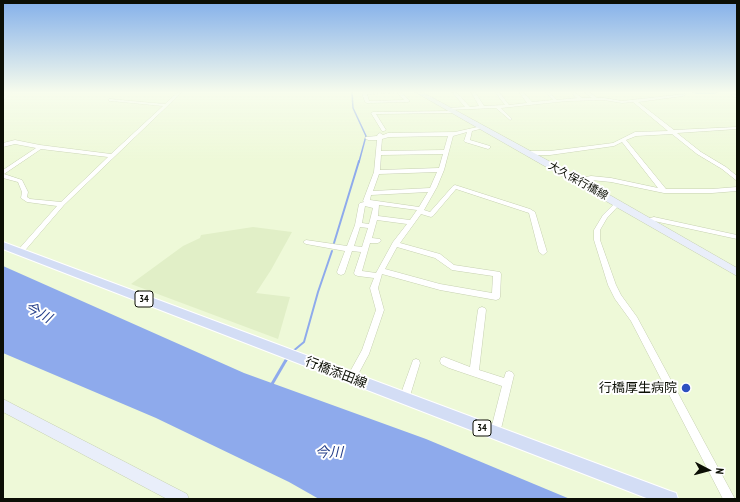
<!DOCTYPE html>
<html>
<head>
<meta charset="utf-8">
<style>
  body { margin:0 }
  #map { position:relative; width:740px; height:502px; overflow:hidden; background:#eef9d8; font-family:"PT Sans Narrow",sans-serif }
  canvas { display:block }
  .frame { position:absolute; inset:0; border:4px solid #0c0f05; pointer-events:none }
  .north { position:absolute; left:688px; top:450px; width:40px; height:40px; -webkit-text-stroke:3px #fff; paint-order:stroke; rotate:96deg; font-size:11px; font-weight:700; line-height:16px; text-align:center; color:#0c0f05 }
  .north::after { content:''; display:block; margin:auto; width:14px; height:18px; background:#0c0f05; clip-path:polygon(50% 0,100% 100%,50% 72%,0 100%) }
</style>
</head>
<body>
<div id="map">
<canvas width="740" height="502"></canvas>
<div class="frame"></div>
<div class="north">N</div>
</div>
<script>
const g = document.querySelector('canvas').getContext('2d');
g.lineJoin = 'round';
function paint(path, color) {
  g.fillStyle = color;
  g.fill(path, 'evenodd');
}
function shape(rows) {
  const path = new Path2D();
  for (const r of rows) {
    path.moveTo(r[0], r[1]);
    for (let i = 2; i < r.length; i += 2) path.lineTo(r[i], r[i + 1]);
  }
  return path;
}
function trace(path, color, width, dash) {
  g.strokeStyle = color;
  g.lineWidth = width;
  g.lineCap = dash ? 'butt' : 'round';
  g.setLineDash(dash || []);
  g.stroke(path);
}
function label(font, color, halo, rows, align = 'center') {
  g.font = font + ' "PT Sans Narrow","Noto Sans JP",sans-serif';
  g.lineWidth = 4;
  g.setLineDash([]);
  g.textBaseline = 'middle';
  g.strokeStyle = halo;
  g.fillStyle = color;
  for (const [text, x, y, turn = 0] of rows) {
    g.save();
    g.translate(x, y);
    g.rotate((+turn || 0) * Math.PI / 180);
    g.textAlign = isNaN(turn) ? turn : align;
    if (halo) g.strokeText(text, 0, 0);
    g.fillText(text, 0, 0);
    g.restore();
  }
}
const built = shape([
  [253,227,292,232,271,270,256,293,290,297,278,339,131,284,183,246,200,238,201,235]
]);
const water = shape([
  [3,266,244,373,426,439,570,499,319,499,289,482,156,418,3,353]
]);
const streamFar2 = shape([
  [352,92,353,108,366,136,359,162]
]);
const streamFar1 = shape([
  [334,243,359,161],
  [292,352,304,342,318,292,332,251],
  [286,361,288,357]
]);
const stream = shape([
  [272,384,286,360]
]);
const river = shape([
  [692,92,718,92,714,94,696,94,692,92]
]);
const street = shape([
  [8,92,12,92,3,101,3,97,8,92],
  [178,92,182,92,64,205,22,254,18,254,16,252,18,250,57,206,27,202,21,198,22,192,18,182,3,178,3,170,36,148,15,144,3,147,3,143,15,140,40,145,111,154,163,106,111,101,109,101,109,99,165,104,178,92],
  [41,149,108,157,61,202,30,199,27,197,28,192,22,180,4,174,41,149],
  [363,92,395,92,393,93,367,94,369,101,404,100,397,92,401,92,410,101,408,102,367,103,365,102,362,93,363,92],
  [452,92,456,92,470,107,479,106,471,92,475,92,484,106,505,105,495,92,499,92,509,105,527,103,519,92,523,92,532,102,553,100,545,92,549,92,557,100,577,98,570,92,574,92,582,98,592,98,584,92,589,92,597,98,604,98,622,101,685,94,685,95,683,96,638,102,674,130,737,127,737,129,677,133,701,152,726,167,737,176,737,181,722,169,697,154,672,134,636,136,626,140,666,189,712,189,737,187,737,191,712,193,664,193,611,182,591,180,575,181,575,179,591,176,611,178,658,188,622,142,614,146,550,155,529,155,526,153,529,151,550,151,613,143,635,132,668,131,633,102,622,103,604,100,567,101,501,108,512,119,510,120,496,108,446,110,446,109,448,108,465,107,452,92],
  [732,94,737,95,737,98,732,96,732,94],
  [453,111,455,111,455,113,376,114,386,130,384,131,382,131,371,113,373,112,453,111],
  [482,126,484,126,484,128,472,131,470,140,490,146,490,148,488,149,465,142,464,141,467,132,453,136,444,170,437,187,424,210,430,212,453,186,455,185,530,209,535,212,547,252,543,255,539,252,529,213,456,189,433,216,431,217,421,214,400,243,440,254,454,265,500,272,501,274,500,297,499,299,496,300,440,290,382,274,378,288,384,310,369,354,354,382,351,383,348,382,346,379,362,350,376,310,370,288,374,278,358,276,355,275,354,273,361,252,352,251,345,272,344,274,341,275,338,274,337,272,345,251,306,244,303,242,306,240,347,246,355,225,359,204,360,203,364,202,363,201,374,172,377,140,368,140,365,138,366,137,377,136,378,134,380,133,383,135,388,133,455,132,482,126],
  [448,136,444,150,381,151,382,139,389,137,448,136],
  [443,154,439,168,380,170,381,155,443,154],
  [437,172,430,188,373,191,379,174,437,172],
  [428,192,419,207,370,200,371,195,428,192],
  [379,205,417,210,410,220,378,216,379,205],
  [365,206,373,208,369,224,362,223,365,206],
  [377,220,407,224,393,242,376,273,362,271,370,243,378,243,381,241,380,239,372,238,377,220],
  [360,227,368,228,362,247,354,246,360,227],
  [397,247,435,258,452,270,493,276,492,293,440,284,385,269,397,247],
  [618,201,621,203,607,218,600,230,600,240,616,285,621,295,637,317,735,499,723,499,631,321,615,299,608,285,594,240,594,230,603,215,616,202,618,201],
  [654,217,737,235,737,239,654,221,648,223,645,221,646,219,654,217],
  [482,307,485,308,486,310,479,370,504,378,506,372,509,371,512,372,514,375,500,433,499,437,495,438,491,437,490,433,502,386,449,368,441,364,440,361,441,358,444,357,470,367,478,310,479,308,482,307],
  [416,359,419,360,420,363,409,399,407,402,404,404,401,402,399,399,412,363,413,360,416,359]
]);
const secondary = shape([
  [415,92,422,92,580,178,737,268,737,276,415,92],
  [3,399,187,494,189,499,167,499,3,412,3,399]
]);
const primary = shape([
  [3,242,670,491,676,493,678,499,649,499,3,249,3,242]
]);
const markers = [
  [686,388,5,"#2d50c0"]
];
const shields = [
  [144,299,18],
  [482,428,18]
];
const shieldNames = [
  ["34",144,299],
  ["34",482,428]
];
const streetNames = [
  ["大久保行橋線",578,181,29]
];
const nearStreetnames = [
  ["行橋添田線",336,373,21]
];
const nearPoinames = [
  ["行橋厚生病院",677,388]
];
const nearWaternames = [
  ["今川",38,313,29],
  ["今川",329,453]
];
paint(built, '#e1efc7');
paint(water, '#8eaaec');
trace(streamFar2, '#8eaaec', 1.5);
trace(streamFar1, '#8eaaec', 2);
trace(stream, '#8eaaec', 3);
paint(river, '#8eaaec');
trace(street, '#c6d0b1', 1);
trace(secondary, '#c6d0b1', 1);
trace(primary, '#fff', 2);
paint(street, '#fff');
paint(secondary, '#e9eefa');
paint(primary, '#d3ddf5');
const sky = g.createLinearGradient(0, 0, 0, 162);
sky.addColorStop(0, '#84b0ea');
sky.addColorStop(0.57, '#f7fced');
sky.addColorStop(1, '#f7fced00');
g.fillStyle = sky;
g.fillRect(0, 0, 740, 162);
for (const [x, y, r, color] of markers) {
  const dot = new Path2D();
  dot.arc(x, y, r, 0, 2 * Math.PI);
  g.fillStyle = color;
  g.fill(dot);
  trace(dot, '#fff', 1.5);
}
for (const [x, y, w] of shields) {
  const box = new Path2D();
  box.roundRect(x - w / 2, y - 8, w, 16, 3);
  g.fillStyle = '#fff';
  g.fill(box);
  trace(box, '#0c0f05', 1);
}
label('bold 10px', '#0c0f05', null, shieldNames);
label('11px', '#0c0f05', '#fff', streetNames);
label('13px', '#0c0f05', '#fff', nearStreetnames);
label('13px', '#0c0f05', '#fff', nearPoinames, 'right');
label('italic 14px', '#233d89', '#fff', nearWaternames);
</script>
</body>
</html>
